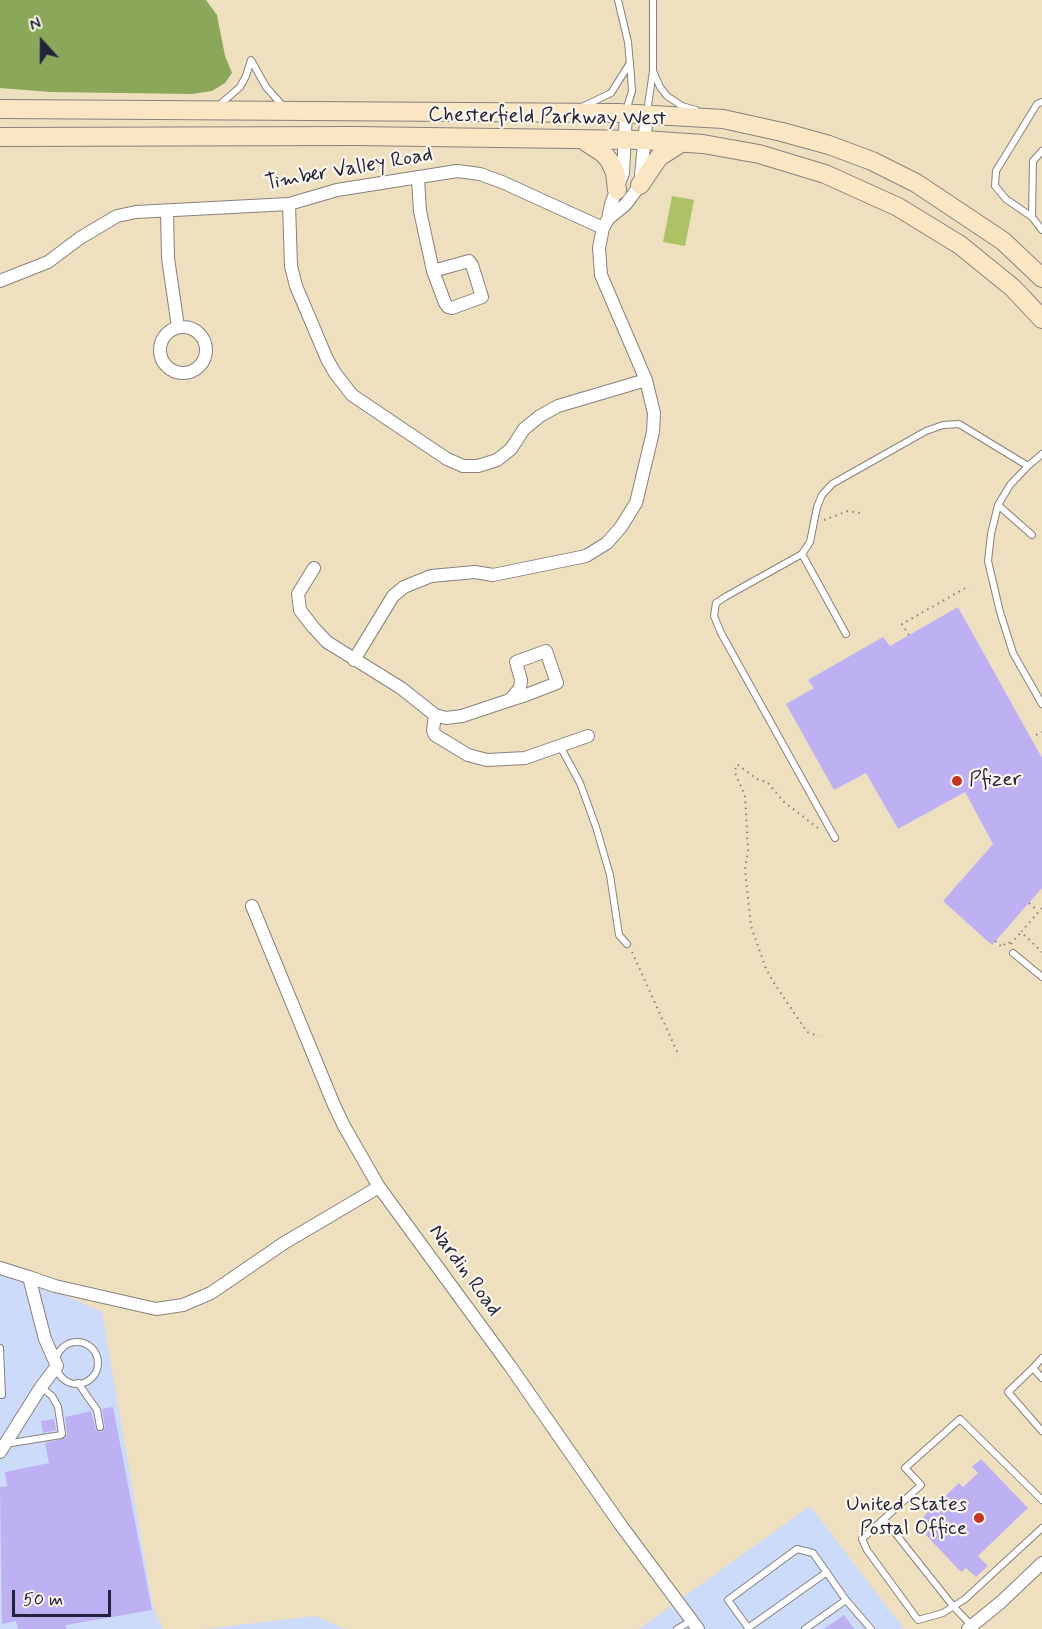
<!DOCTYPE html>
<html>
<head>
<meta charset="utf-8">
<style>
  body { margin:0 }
  #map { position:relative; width:1042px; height:1629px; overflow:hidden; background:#eee0bf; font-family:Mynerve,sans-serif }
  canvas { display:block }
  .north { position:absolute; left:12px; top:12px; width:60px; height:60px; -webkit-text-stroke:4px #fbf7ec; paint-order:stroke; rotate:339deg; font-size:16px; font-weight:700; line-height:24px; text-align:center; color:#22223b }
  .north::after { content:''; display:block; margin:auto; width:21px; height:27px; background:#22223b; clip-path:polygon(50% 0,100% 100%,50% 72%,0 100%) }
  .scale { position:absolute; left:12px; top:1590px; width:99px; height:27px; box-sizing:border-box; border:3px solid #22223b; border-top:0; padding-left:8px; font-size:18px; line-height:21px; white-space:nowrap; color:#22223b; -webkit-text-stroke:4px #fbf7ec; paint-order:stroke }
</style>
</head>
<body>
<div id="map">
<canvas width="1042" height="1629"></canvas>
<div class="north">N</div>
<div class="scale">50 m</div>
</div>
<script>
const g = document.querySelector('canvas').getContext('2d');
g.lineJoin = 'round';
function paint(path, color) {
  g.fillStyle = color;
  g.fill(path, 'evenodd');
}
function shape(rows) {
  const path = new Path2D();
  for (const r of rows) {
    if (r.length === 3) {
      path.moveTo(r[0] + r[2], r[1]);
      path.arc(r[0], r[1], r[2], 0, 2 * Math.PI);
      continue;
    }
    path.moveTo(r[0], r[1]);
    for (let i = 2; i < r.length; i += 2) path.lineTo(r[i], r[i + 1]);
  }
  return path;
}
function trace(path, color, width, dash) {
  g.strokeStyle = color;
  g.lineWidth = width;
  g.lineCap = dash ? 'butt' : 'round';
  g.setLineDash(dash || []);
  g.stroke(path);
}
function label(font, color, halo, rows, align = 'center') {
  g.font = font + ' Mynerve,sans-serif';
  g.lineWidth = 4.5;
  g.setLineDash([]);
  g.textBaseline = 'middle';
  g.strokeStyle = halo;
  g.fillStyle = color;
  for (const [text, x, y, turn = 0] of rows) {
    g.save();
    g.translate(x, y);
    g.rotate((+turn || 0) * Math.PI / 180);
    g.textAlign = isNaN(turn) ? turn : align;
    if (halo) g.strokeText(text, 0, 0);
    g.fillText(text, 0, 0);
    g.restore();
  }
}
const built = shape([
  [0,1270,21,1275,102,1312,153,1606,163,1629,0,1629],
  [810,1506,904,1629,639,1629],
  [316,1616,345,1629,204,1629]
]);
const green = shape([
  [672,196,694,200,685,246,663,242]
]);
const forest = shape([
  [0,0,206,0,217,15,225,56,232,73,225,83,212,91,192,94,50,92,0,88]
]);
const building = shape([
  [958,607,1042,758,1042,888,992,945,943,901,993,844,965,792,898,829,866,773,834,790,786,704,814,688,808,680,883,637,890,646],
  [113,1407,152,1610,66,1625,66,1629,18,1629,16,1621,2,1624,0,1487,7,1486,5,1472,49,1463,45,1443,66,1438,67,1433,65,1417,91,1411,96,1430,101,1432,105,1427,102,1409],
  [54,1419,56,1430,43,1433,41,1421],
  [981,1459,1028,1508,978,1556,988,1566,976,1577,966,1568,961,1572,925,1534,933,1527,923,1517,959,1483,963,1487,978,1473,972,1467],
  [844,1615,854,1629,824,1629]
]);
const path = shape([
  [824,520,848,511,860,513],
  [909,635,902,624,969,586],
  [1036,735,1042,732],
  [818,828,784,802,767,782,757,779,738,765,736,765,735,773,745,795,748,850,745,870,751,926,766,969,776,986,807,1032,819,1036],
  [1029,903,1038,911],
  [1042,908,1021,932,1042,952],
  [995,941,1002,947,1007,942,1011,943],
  [1011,944,1021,932],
  [632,952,679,1056]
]);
const lane = shape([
  [618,0,628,42,631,76,632,91,626,111],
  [653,71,660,87,667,96,682,106,696,110],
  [218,106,240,87,246,76,251,60,266,87,283,106],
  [582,107,611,93,630,63],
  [647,112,653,71,653,0],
  [1042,151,1033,161,1032,217,1042,230],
  [1032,217,1006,199,995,186,996,171,1037,104,1042,102],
  [1042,454,1028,466,1010,485,998,505,991,534,988,561,1000,612,1013,653,1042,704],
  [998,505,1032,535],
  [802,554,725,597,716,603,714,616,721,633,835,838],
  [846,634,802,554,810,542,817,507,822,495,832,484,926,431,943,425,959,424,1028,466],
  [560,746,580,783,596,827,610,875,619,935,627,944],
  [1013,953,1042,977],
  [77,1363,21],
  [0,1348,2,1395],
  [1042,1358,1033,1368,1042,1378],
  [1033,1368,1008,1392,1042,1431],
  [78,1383,97,1410,100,1427],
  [41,1387,52,1396,58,1407,62,1434],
  [5,1444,61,1435],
  [1042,1500,960,1419,905,1468,921,1485,862,1539,867,1550,918,1620,943,1613,965,1599,1042,1528],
  [884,1519,953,1606,972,1626],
  [748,1628,827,1572],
  [677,1629,691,1621],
  [749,1629,728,1600,797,1549,813,1553,846,1600,871,1629],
  [805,1629,846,1600]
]);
const street = shape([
  [626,113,623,173,611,204,608,219,626,204,640,185,647,113],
  [418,178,420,211,433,271,445,303,448,307,452,308,482,297,472,265,469,261,433,271],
  [289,204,291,266,296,286,327,359,335,373,352,395,447,459,463,466,478,466,497,460,511,449,524,429,540,416,558,406,646,380],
  [167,211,168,258,178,327],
  [0,281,48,262,80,238,117,216,136,212,289,204,337,190,457,171,480,174,502,182,603,228],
  [183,350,23],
  [314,568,298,594,300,610,313,627,327,642,401,688,435,715,446,718,462,716,510,700,526,695,557,683,546,651,516,662,521,680,520,688,510,700],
  [354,660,393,596,404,587,431,576,475,572,493,575,586,556,607,543,621,527,636,503,653,432,654,413,646,380,601,275,599,248,603,228,608,219],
  [435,715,433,730,435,735,468,755,487,760,525,758,588,736],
  [252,906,334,1105,344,1126,379,1187,510,1366,620,1524,698,1629],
  [0,1268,29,1277,45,1339,57,1366,41,1387,0,1452],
  [29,1277,55,1286,156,1309,183,1305,211,1293,284,1243,379,1187],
  [968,1629,1001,1602,1042,1563]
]);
const secondary = shape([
  [0,109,618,113,723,119,782,132,829,145,872,161,916,183,1003,241,1042,278],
  [0,137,355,136,644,140,703,144,759,154,825,174,898,207,960,245,1013,288,1042,319],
  [583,140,603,153,609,160,615,172,617,190],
  [640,185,659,157,681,143]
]);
const markers = [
  [957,781,6,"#c8321e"],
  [979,1518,6,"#c8321e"]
];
const streetNames = [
  ["Chesterfield Parkway West",547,118,1],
  ["Timber Valley Road",349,170,-10],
  ["Nardin Road",464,1271,54]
];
const poiNames = [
  ["Pfizer",969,781],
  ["United States",967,1506,"right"],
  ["Postal Office",967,1530,"right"]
];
paint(built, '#cbdbf9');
paint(green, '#adc165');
paint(forest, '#8aa75a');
paint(building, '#beb1f3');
trace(lane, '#88817d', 8);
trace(street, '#88817d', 14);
trace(secondary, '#88817d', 20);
trace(path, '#88817d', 2, [1.5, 4.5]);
trace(lane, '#fff', 6);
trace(street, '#fff', 12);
trace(secondary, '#fbe6c4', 18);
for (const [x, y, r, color] of markers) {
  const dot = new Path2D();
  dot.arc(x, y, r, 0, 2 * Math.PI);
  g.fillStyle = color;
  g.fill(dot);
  trace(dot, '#fbf7ec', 2);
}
label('21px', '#22223b', '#fbf7ec', streetNames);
label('21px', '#22223b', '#fbf7ec', poiNames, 'left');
</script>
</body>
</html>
